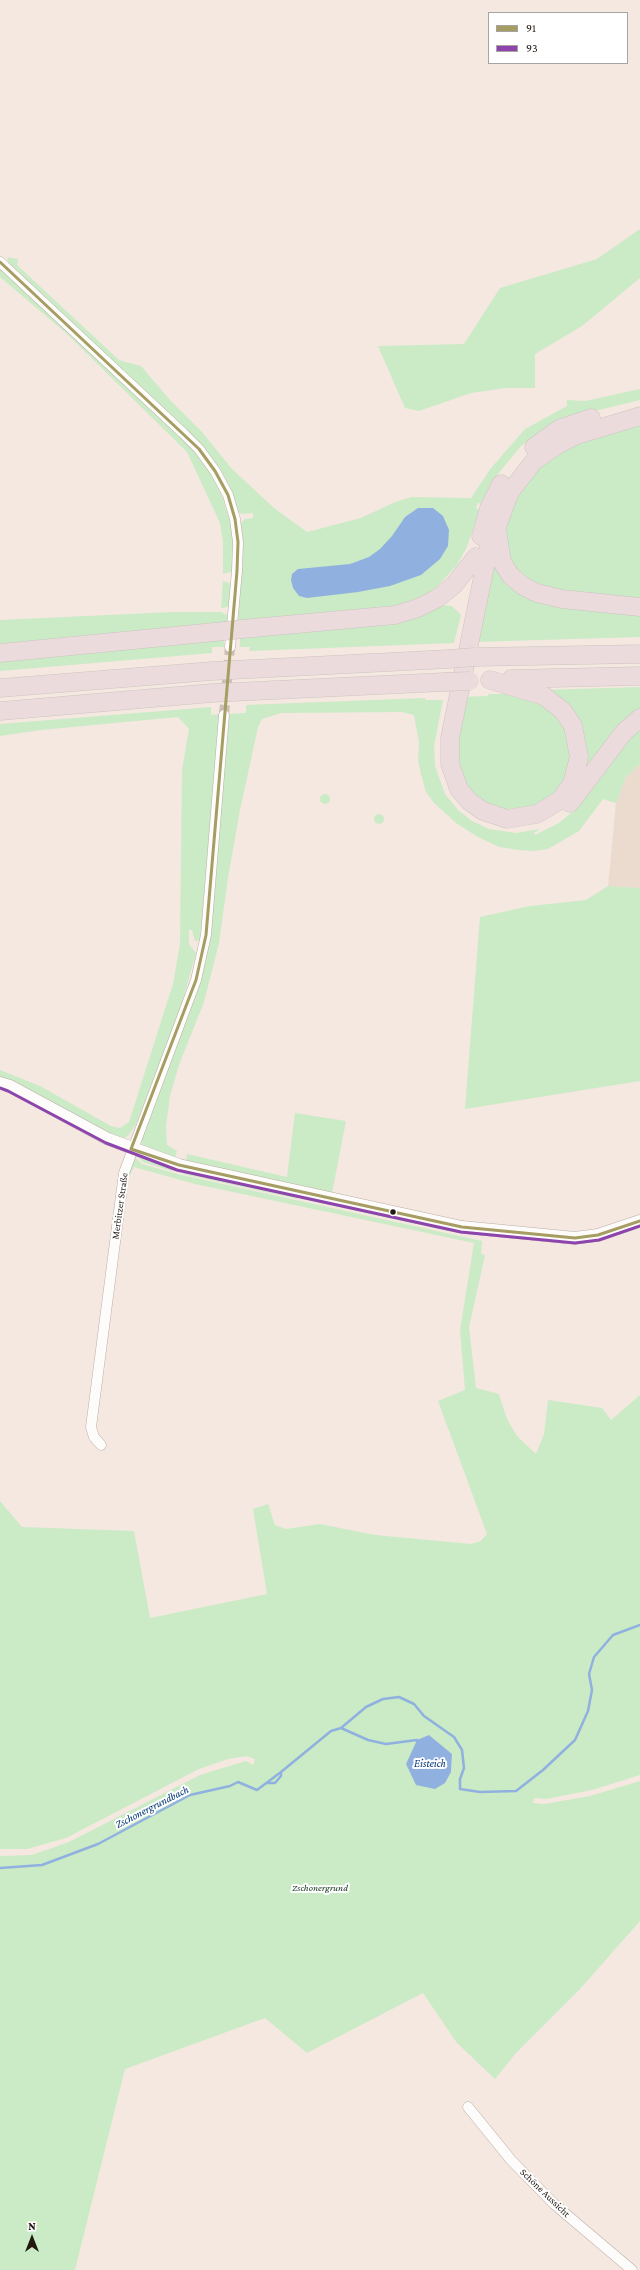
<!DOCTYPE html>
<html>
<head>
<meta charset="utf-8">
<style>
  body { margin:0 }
  #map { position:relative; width:640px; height:2270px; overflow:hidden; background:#f5e8e0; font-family:"Crimson Pro",serif }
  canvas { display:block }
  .legend { position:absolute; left:488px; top:12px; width:140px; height:52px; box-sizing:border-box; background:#fff; border:1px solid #a7a3a0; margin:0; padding:5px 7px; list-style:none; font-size:12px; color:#231912 }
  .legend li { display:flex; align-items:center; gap:8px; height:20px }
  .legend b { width:20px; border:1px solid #a7a3a0 }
  .north { position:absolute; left:12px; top:2218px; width:40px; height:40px; -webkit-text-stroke:3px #fff; paint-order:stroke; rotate:0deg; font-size:11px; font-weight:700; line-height:16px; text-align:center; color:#231912 }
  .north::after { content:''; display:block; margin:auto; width:14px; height:18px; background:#231912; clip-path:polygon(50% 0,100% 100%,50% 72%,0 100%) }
</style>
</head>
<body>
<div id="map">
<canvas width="640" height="2270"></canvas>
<ul class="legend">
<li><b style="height:5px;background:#a69d63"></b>91</li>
<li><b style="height:5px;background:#8e44ad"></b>93</li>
</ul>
<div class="north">N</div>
</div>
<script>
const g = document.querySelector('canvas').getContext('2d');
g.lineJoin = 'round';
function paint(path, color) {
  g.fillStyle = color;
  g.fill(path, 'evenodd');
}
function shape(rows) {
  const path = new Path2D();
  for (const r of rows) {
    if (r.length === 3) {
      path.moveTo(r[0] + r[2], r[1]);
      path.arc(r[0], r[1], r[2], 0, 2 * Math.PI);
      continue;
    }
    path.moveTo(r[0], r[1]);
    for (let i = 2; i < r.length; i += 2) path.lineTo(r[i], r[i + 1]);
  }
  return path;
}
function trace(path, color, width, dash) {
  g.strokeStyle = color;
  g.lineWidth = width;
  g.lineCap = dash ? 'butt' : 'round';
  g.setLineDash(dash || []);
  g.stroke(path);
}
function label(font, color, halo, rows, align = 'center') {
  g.font = font + ' "Crimson Pro",serif';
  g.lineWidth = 4;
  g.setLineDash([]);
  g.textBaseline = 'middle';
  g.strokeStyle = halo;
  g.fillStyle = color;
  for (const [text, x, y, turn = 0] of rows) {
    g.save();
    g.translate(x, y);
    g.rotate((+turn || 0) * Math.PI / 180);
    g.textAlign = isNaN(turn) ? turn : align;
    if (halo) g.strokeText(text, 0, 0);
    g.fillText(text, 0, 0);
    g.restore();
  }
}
const industrial = shape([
  [640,764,640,888,608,886,616,803,626,777]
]);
const green = shape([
  [640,229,640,278,582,326,535,354,535,388,506,388,471,393,419,411,405,408,378,346,464,344,500,288,597,259],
  [7,257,18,259,17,265,119,360,141,366,170,400,202,432,232,469,274,508,307,532,361,518,395,502,412,497,471,498,491,468,525,429,567,406,567,400,585,401,640,389,640,400,570,417,545,429,521,446,497,475,482,504,478,503,476,508,480,510,466,549,457,565,438,586,426,595,395,606,238,622,241,570,239,525,245,519,253,518,253,513,243,514,237,512,184,429,9,264],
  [0,267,194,450,211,471,223,499,230,522,233,541,233,571,223,574,223,542,220,523,187,452,66,333,0,277],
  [640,423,640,602,539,591,508,564,501,534,524,482,560,449],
  [493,551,508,579,640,610,640,637,474,642],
  [223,581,231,584,230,605,227,607,221,608],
  [436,605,452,606,461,615,454,643,249,651,250,647,240,647,240,637],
  [173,612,221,612,229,616,227,623,0,646,0,620],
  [224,638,224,647,212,647,212,653,0,671,0,659],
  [640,687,640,713,576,788,582,757,541,690],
  [488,694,522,694,560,713,574,748,563,790,528,814,486,809,455,773,462,697,488,696],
  [425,698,425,700,443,700,434,746,435,766,445,794,458,810,472,821,489,829,516,833,540,829,534,833,535,835,559,823,576,809,618,749,640,728,640,764,626,777,616,803,603,799,579,831,548,849,534,851,519,850,499,847,478,837,456,823,434,803,426,792,421,774,418,761,419,742,414,715,402,712,281,713,262,719,258,727,240,810,228,878,219,943,204,1002,179,1065,170,1096,166,1126,167,1145,177,1151,175,1159,143,1147,140,1137,198,984,229,714,246,713,246,705],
  [211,707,211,715,220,714,200,940,195,941,192,930,189,930,189,944,196,953,180,1010,136,1124,128,1136,122,1139,116,1138,0,1078,0,1070,40,1086,111,1126,120,1128,129,1122,173,984,180,944,182,770,189,729,178,717,41,730,0,736,0,724],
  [325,799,5],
  [379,819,5],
  [608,886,640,888,640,1081,465,1109,480,917,530,906,586,900],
  [295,1113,346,1121,332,1193,186,1162,187,1154,287,1177],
  [134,1157,142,1164,177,1174,482,1241,481,1254,485,1255,469,1327,476,1388,499,1394,507,1419,517,1436,536,1454,544,1434,548,1400,602,1408,611,1420,640,1395,640,1775,592,1790,546,1799,534,1798,533,1803,544,1804,590,1796,640,1781,640,1921,580,1989,516,2053,495,2079,457,2043,423,1993,307,2053,265,2018,125,2069,75,2270,0,2270,0,1856,32,1855,69,1842,200,1775,246,1761,253,1765,255,1759,247,1756,228,1759,199,1769,66,1838,27,1849,0,1849,0,1501,22,1527,134,1531,150,1618,267,1594,253,1509,268,1504,275,1525,286,1529,320,1524,375,1535,471,1544,481,1541,487,1534,438,1401,465,1390,460,1330,474,1243,195,1184,134,1167,128,1179,124,1207,125,1174],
  [429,1735,452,1754,451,1772],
  [138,1157,174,1169,172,1171,143,1162],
  [184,1171,299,1196,298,1199,183,1174],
  [302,1197,457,1230,457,1233,301,1199]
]);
const water = shape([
  [418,508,433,508,443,516,449,530,448,546,440,559,421,575,390,586,358,592,307,598,299,596,293,588,291,580,292,574,298,569,350,564,369,557,380,549,392,536,405,517],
  [429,1735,452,1754,451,1772,445,1783,435,1789,416,1785,406,1764,417,1740]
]);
const stream = shape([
  [341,1728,368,1740,386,1744,417,1740,418,1743],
  [267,1783,275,1783,281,1776,281,1773],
  [0,1868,42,1865,98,1844,190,1795,230,1786,238,1782,257,1790,281,1772,331,1731,341,1728,366,1707,383,1699,399,1697,414,1704,424,1716,454,1737,462,1750,464,1768,460,1779,460,1789,480,1792,516,1791,543,1770,575,1740,588,1711,592,1690,589,1674,594,1657,613,1635,640,1625]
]);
const minorTunnel = shape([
  [224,715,230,647]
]);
const minor = shape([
  [0,262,183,433,199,449,215,471,228,495,235,519,238,542,237,571,230,647],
  [101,1445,94,1437,91,1427,124,1173,196,980,206,935,224,715],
  [468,2107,511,2160,554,2204,632,2270]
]);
const tertiary = shape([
  [0,1083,10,1086,108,1139,179,1165,462,1227,575,1238,598,1235,640,1221]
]);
const motorway = shape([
  [534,447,559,429,591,418],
  [497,530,502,562,511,576,523,586,537,593,562,599,640,607],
  [481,536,489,508,501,484],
  [242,629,395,615,418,608,438,598,454,585,476,557],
  [0,653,225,631],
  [475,657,640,654],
  [511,679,640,676],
  [490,680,544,696,563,711,573,726,579,757,572,784,560,800,537,814,507,819,483,811,469,801,459,789,450,764,450,738,489,547,510,492,534,461,557,445,577,435,640,416],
  [0,688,212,671,449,659],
  [0,711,212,693,444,682],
  [570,803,624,732,640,718]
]);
const motorwayBridge = shape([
  [225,631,242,629],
  [449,659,475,657],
  [444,682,470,681]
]);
const bus1 = shape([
  [0,262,199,449,215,471,228,495,235,519,238,542,237,571,206,935,196,980,131,1149],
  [131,1149,179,1165,462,1227,575,1238,598,1235,640,1221]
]);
const bus2 = shape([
  [0,1088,8,1091,106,1143,177,1170,461,1232,575,1243,599,1240,640,1226]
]);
const markers = [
  [393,1212,3.5,"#231912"]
];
const streetNames = [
  ["Merbitzer Straße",120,1206,-82],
  ["Schöne Aussicht",545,2193,44]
];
const parkNames = [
  ["Zschonergrund",320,1888]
];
const waterNames = [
  ["Eisteich",430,1764],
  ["Zschonergrundbach",152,1807,-27]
];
paint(industrial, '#ebdace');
paint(green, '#caebc6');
paint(water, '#90b1df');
trace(stream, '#90b1df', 2.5);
trace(minorTunnel, '#cbbfb7', 10, [10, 5]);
trace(minor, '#b8aea7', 11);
trace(tertiary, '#b8aea7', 13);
trace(motorway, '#cbc5c0', 19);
trace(minor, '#fefcfa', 10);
trace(tertiary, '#fefcfa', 12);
trace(motorway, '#ecdbdd', 18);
trace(motorwayBridge, '#cbc5c0', 19, []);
trace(motorwayBridge, '#ecdbdd', 18);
trace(bus1, '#a69d63', 3);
trace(bus2, '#8e44ad', 3);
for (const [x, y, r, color] of markers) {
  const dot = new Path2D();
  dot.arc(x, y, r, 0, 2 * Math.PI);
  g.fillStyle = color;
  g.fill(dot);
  trace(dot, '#fff', 1.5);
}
label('10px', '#231912', '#fff', streetNames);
label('italic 10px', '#15361c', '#fff', parkNames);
label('italic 11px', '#003573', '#fff', waterNames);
</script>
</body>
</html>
